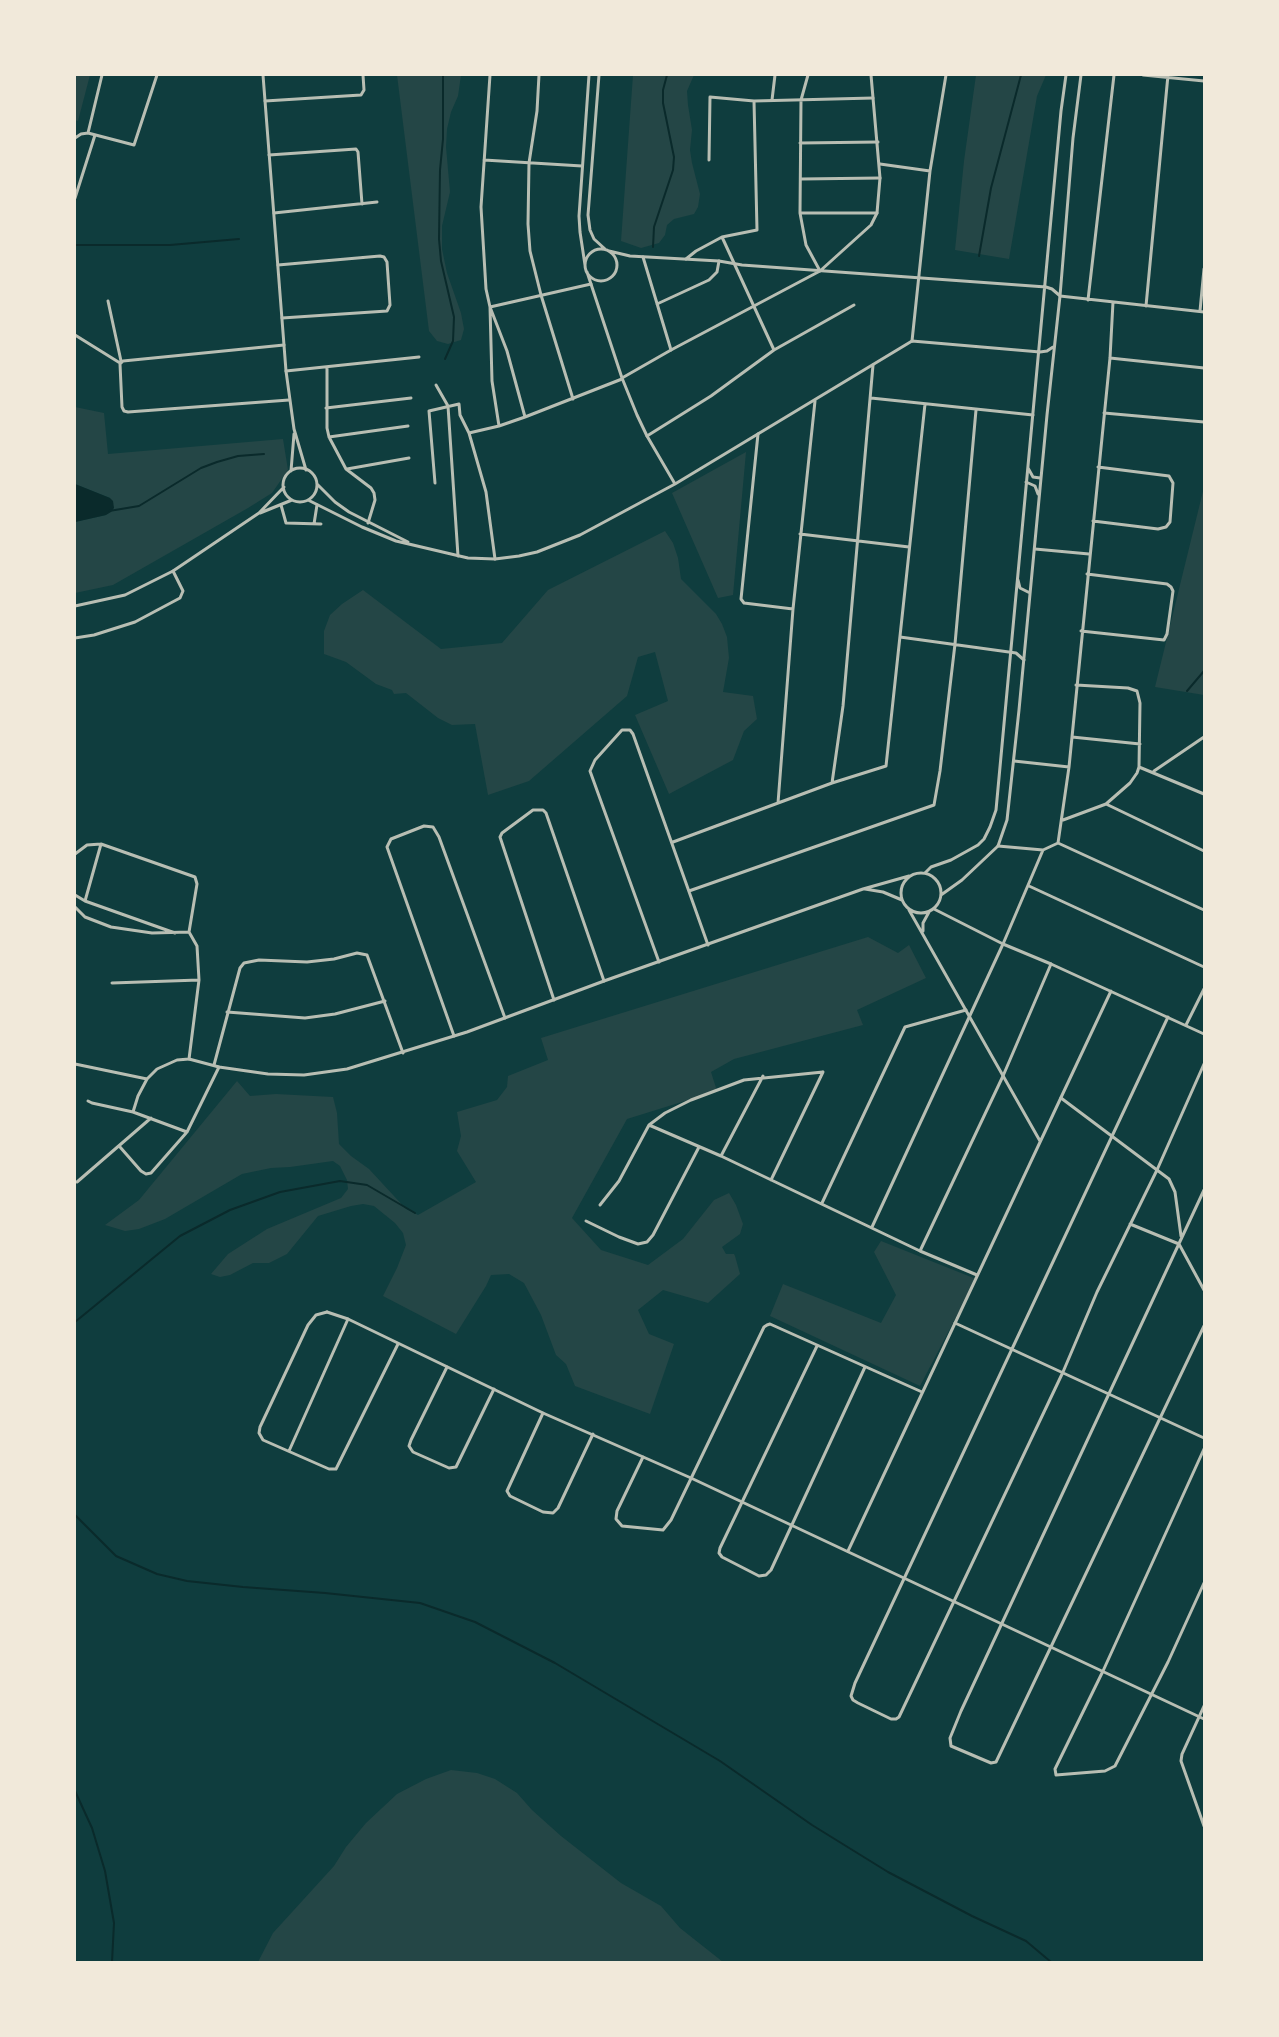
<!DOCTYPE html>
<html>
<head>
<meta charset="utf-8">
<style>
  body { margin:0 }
  #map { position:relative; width:1279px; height:2037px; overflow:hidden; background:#0f3d3e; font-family:"Archivo Narrow",sans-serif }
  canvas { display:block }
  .frame { position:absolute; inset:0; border:76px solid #f1e9da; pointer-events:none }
</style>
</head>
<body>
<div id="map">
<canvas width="1279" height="2037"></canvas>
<div class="frame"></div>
</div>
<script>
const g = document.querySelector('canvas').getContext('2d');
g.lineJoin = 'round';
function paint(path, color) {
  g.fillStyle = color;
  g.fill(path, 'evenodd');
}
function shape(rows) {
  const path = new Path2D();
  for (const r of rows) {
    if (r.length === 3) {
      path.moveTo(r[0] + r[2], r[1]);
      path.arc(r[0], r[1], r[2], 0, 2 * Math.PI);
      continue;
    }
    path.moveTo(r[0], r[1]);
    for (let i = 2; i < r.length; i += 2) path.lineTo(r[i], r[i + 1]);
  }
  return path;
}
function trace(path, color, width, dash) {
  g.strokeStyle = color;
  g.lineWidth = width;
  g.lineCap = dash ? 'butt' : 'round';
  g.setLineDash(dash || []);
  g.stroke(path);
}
const green = shape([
  [75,75,90,75,78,121,75,120],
  [397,75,461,75,458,96,451,112,447,129,446,147,450,192,442,226,442,249,447,273,461,313,464,329,461,340,448,344,437,341,429,331],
  [633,75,694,75,687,91,688,105,692,130,690,150,692,163,700,194,698,207,694,214,674,219,667,225,665,235,659,243,641,248,621,241],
  [976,75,1046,75,1037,96,1009,259,955,250,964,161],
  [75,407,104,413,108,454,283,439,288,470,272,493,248,508,113,585,75,593,75,522,106,515,110,498,75,484],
  [746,452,733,595,718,598,672,493],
  [1204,487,1204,695,1155,687],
  [665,531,673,543,678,558,681,579,716,614,722,624,727,637,729,658,723,692,753,696,757,719,744,731,733,760,669,794,635,715,668,701,655,652,638,657,627,696,529,781,488,795,475,724,452,725,438,718,406,693,394,694,392,690,376,684,346,662,324,654,324,631,330,615,342,604,363,590,441,649,502,643,548,590],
  [868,937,898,953,909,945,926,978,857,1010,863,1025,734,1059,711,1072,717,1091,627,1119,572,1218,601,1250,648,1265,683,1239,714,1200,729,1193,736,1205,743,1224,740,1234,722,1247,726,1254,734,1254,735,1256,740,1274,708,1303,663,1290,638,1310,649,1334,674,1344,650,1414,575,1386,566,1364,556,1355,541,1315,524,1283,509,1274,491,1275,486,1286,456,1334,383,1296,397,1268,406,1245,403,1233,395,1223,374,1206,363,1204,351,1206,318,1216,287,1254,269,1263,253,1263,230,1275,220,1277,211,1274,228,1254,267,1229,341,1198,348,1189,347,1180,340,1166,333,1161,290,1167,271,1168,242,1174,165,1219,139,1229,125,1231,105,1225,139,1200,237,1081,250,1096,276,1094,333,1097,337,1113,339,1144,351,1156,369,1169,406,1209,418,1215,476,1182,457,1151,461,1136,457,1112,497,1100,507,1087,508,1076,548,1060,541,1038],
  [881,1241,976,1279,920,1386,770,1316,783,1284,881,1323,896,1295,874,1252],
  [451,1770,477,1773,495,1779,517,1793,532,1810,561,1836,621,1883,661,1906,680,1928,723,1962,258,1962,273,1933,334,1866,346,1847,366,1823,397,1794,426,1779]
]);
const water = shape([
  [75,484,110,498,113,501,114,508,111,512,106,515,75,522]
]);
const stream = shape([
  [443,75,443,139,440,170,439,239,441,261,454,317,453,341,445,359],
  [75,245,170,245,239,239],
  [653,247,654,227,673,170,674,157,663,103,663,90,667,75],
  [979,256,991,188,1021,75],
  [109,511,139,506,201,468,217,462,238,456,264,454],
  [1187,691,1204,671],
  [75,1322,180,1236,230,1210,280,1192,340,1181,367,1185,415,1213],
  [75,1515,116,1556,157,1574,187,1581,243,1587,325,1593,420,1603,475,1622,555,1663,720,1761,812,1825,888,1872,972,1916,1026,1941,1051,1962],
  [75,1791,92,1828,105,1871,114,1923,112,1962]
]);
const minor = shape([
  [490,75,481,207,486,289,490,307,492,381,499,426],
  [539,75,537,111,529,163,528,224,530,251,541,295,573,399],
  [808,75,801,100,800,213,806,245,820,271],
  [1143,75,1204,81],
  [772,100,775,75],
  [265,101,361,95,364,90,363,75],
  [88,133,102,75],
  [75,138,81,134,88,133,134,145,157,75],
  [800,143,878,142],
  [269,155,356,149,358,152,362,204],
  [484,160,582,166],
  [709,160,710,97,754,101,873,98],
  [880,164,930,171],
  [801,179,880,178],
  [75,198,95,135],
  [274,213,377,202],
  [800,213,877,213],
  [722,237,774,350],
  [643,257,671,350],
  [686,259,696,251,722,237,757,230,754,101],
  [278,265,380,256,384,257,387,262,390,305,387,311,282,318],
  [1060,296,1204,312],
  [1088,300,1114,75],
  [108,301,121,361],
  [657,304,709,280,717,272,719,261],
  [1146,306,1168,75],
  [1200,311,1204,269],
  [75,335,120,363],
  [912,341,930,171,946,75],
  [284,345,123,361,120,364,122,407,124,411,128,412,289,400],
  [1110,358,1204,368],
  [327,367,327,428,329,437,346,469,371,488,374,493,375,500,368,523],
  [286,371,419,357],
  [436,385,448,406,458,556],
  [871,398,1033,415],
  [326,408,411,398],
  [1104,413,1204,422],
  [525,417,507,351,490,307,591,284],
  [469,433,499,426,525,417,622,379],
  [758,434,741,599,744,603,793,609],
  [647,436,711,396,774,350,854,305],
  [329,437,408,426],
  [347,469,409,458],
  [435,483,429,411,459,404,460,415,469,433,486,492,495,559],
  [281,505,286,523,321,524],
  [1093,521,1158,529,1166,527,1170,522,1173,483,1169,476,1098,467],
  [314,524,317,505],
  [800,534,909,547],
  [1035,549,1089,554],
  [1081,631,1164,640,1167,634,1173,591,1171,587,1167,584,1087,574],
  [900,637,1016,653,1024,660],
  [75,638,94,635,135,622,180,598,183,591,173,571],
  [1072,737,1140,744],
  [1014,761,1069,767],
  [1139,767,1204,794],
  [1154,771,1204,737],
  [832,783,843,706,873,365],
  [778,803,793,609,815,401],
  [1106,804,1204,851],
  [1063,820,1106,804,1130,783,1137,773,1139,767,1140,703,1137,691,1128,688,1076,685],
  [673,842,832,783,886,766,925,404],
  [1058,843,1069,767,1110,358,1113,302],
  [1058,843,1204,910],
  [101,844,85,901,175,933],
  [998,846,1043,850,1058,843],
  [75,854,87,845,101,844,195,877,197,884,189,932,197,946,199,980,189,1059,177,1060,157,1069,147,1079,138,1096,133,1112],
  [1029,886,1204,967],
  [689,891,934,805,940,771,955,644,976,410],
  [75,895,85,901],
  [75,907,85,917,111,927,152,933,189,932],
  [659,962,590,771,595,760,622,730,630,730,633,734,708,945],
  [112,983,199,980],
  [554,1000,500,837,502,833,533,810,543,810,546,813,604,981],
  [227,1012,305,1018,335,1014,385,1001],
  [1168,1017,855,1683,851,1696,853,1700,858,1703,891,1719,896,1719,899,1717,1063,1372,1097,1292,1157,1170,1204,1064],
  [1186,1025,1204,989],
  [454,1036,387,847,391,839,424,826,433,827,439,837,505,1018],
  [75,1064,147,1079],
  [214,1065,240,968,244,963,259,960,307,962,334,959,357,953,367,955,403,1053],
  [1061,1098,1169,1179,1175,1192,1181,1236],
  [88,1101,92,1103,133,1112,187,1132],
  [649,1125,721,1156,920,1251,977,1275],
  [120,1147,141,1171,146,1174,151,1173,187,1132,219,1067],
  [721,1156,763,1076],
  [771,1180,823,1072],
  [77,1182,151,1118],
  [1204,1190,961,1711,950,1738,951,1746,991,1763,996,1762,1204,1326],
  [822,1203,905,1027,966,1010],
  [600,1205,619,1181,649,1125,665,1113,691,1100,744,1080,823,1072],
  [586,1221,619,1237,638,1244,647,1242,653,1235,699,1147],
  [1130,1224,1179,1244,1204,1290],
  [872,1227,1003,944,1043,850],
  [920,1251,1003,1076,1051,964],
  [327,1312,316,1315,308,1325,260,1427,259,1433,263,1440,329,1469,336,1469,398,1344],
  [955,1323,1204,1438],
  [817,1346,720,1548,719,1553,722,1557,759,1576,766,1575,771,1570,865,1367],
  [447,1367,411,1440,409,1446,413,1452,449,1468,456,1467,494,1389],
  [543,1413,507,1491,510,1496,543,1512,553,1513,558,1508,593,1434],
  [1204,1449,1103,1671,1055,1769,1056,1775,1105,1771,1115,1766,1168,1662,1204,1583],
  [289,1451,348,1319],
  [643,1457,617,1511,616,1519,622,1526,663,1530,671,1520,764,1327,767,1325,770,1324,922,1392],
  [1204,1706,1182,1754,1181,1761,1204,1826]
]);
const tertiary = shape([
  [263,75,286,371,294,429,306,470],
  [599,75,588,215,590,230,594,239,605,249],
  [601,265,16],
  [609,251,630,256,719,261,742,265,1046,287,1052,289,1059,295],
  [585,265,580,232,579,216,589,75],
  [587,272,622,378,637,415,647,436,675,484],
  [622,378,671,350,820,271,871,225,877,213,880,178,871,75],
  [1028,468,1033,477,1040,478],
  [300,485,17],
  [291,471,294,434],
  [1026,482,1035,486,1038,494],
  [317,484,335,502,349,512,408,542],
  [308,500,362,527,396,541,468,558,495,559,519,556,537,552,580,535,675,484,912,341,1040,352,1047,351,1053,347],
  [260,513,292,500],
  [1018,580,1020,588,1030,593],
  [75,606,125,595,173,571,259,513,284,487],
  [921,893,20],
  [925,873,931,867,951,860,978,845,984,839,990,827,996,810,1061,111,1066,75],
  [865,889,883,892,902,900],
  [941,895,962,880,998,846,1007,820,1019,710,1047,415,1060,296,1073,138,1081,75],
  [934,909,1003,944,1051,964,1204,1034],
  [909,910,1040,1141],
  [923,931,923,923,929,912],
  [189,1059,219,1067,268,1074,304,1075,347,1069,467,1032,604,981,863,889,909,876],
  [327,1312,348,1319,543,1413,691,1478,1204,1719],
  [848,1551,1111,991]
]);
paint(green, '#244646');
paint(water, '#0a2a2b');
trace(stream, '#0a2a2b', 2);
trace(minor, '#b8beb3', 3);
trace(tertiary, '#b8beb3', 3);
</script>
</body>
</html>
